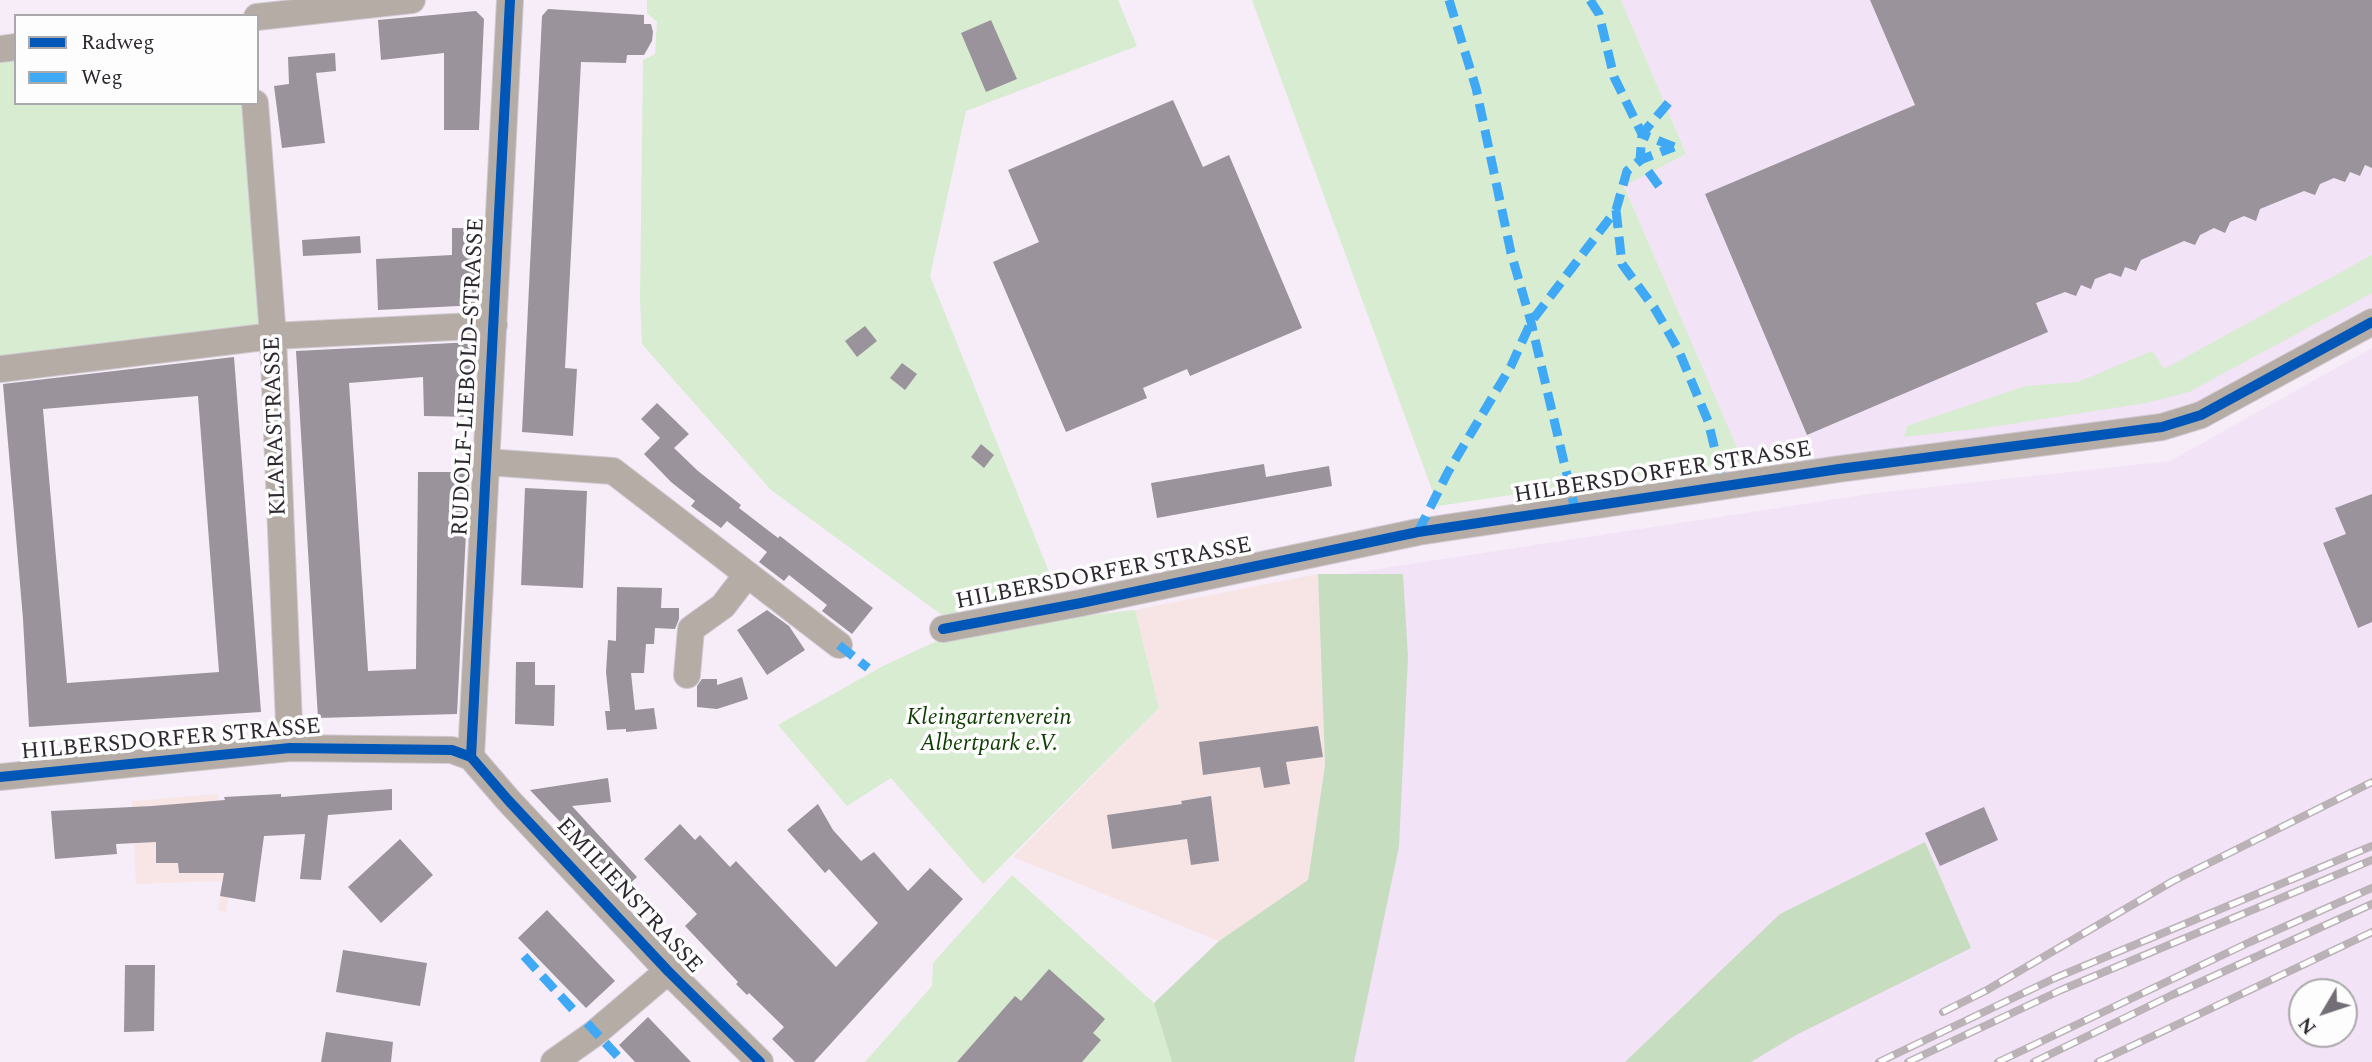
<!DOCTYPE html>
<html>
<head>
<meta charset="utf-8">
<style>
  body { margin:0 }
  #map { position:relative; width:2372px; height:1062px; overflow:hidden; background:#f6edf8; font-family:Spectral,serif }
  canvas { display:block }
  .legend { position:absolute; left:14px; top:14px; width:245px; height:91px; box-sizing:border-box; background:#fdfdfd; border:2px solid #aaa8ab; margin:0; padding:9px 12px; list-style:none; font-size:21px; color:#2d282f }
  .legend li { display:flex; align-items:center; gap:14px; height:35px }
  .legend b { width:35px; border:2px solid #aaa8ab }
  .north { position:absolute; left:2288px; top:978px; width:70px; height:70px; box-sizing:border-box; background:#fdfdfd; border:2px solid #aaa8ab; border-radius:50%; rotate:231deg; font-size:19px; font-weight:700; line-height:28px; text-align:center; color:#2d282f }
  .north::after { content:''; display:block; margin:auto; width:24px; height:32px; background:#736d75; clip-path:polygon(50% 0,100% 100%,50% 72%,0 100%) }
</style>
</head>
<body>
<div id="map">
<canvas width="2372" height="1062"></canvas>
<ul class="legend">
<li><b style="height:9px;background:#0057b8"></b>Radweg</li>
<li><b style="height:9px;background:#3fa9f5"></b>Weg</li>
</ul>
<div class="north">N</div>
</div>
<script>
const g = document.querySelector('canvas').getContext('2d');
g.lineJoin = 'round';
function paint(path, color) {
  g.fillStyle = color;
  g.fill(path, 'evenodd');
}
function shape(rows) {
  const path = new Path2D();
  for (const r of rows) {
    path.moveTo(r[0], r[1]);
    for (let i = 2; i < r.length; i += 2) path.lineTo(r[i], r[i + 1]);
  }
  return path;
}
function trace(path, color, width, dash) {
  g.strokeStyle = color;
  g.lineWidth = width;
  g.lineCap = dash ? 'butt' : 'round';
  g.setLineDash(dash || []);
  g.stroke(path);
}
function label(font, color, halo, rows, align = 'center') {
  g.font = font + ' Spectral,serif';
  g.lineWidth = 7;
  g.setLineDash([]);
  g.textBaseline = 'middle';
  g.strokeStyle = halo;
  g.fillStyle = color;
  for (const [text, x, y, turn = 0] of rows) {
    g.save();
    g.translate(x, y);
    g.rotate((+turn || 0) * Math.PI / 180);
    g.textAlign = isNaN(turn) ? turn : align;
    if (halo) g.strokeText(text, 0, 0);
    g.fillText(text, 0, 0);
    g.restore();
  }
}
const built = shape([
  [1621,0,2372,0,2372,319,2199,412,1749,479,1624,185,1686,154],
  [2372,348,2372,1062,1302,1062,1345,574,1876,493,2170,461],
  [2302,992,2344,992,2344,1034,2302,1034]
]);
const industrial = shape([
  [218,794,219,839,238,841,226,912,218,910,222,881,136,884,132,801]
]);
const education = shape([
  [1318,574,1325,765,1308,881,1219,941,1013,857,1159,708,1135,610]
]);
const green = shape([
  [647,0,1118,0,1137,46,966,111,930,276,1053,582,974,603,946,618,771,490,642,344,640,299,643,60,655,54,657,22,647,13],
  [1252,0,1621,0,1686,154,1624,186,1743,462,1696,467,1438,506],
  [16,54,16,103,250,103,268,332,0,364,0,56],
  [2372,255,2372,293,2189,392,2146,403,1985,428,1904,437,1907,426,2025,386,2078,382,2152,351,2164,369],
  [1135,610,1159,708,983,884,891,778,847,806,778,725,883,666,950,635,972,629],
  [1012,875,1154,1003,1172,1062,865,1062,932,986,933,963]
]);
const forest = shape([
  [1318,574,1403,574,1408,657,1399,846,1354,1062,1172,1062,1154,1003,1219,941,1308,880,1325,765],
  [1925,842,1971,948,1796,1035,1751,1062,1625,1062,1780,914]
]);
const building = shape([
  [1870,0,2372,0,2372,168,2365,165,2360,176,2350,172,2345,182,2334,178,2320,184,2315,195,2304,191,2260,209,2256,221,2244,216,2230,222,2225,233,2214,228,2200,235,2195,245,2184,241,2141,260,2136,271,2125,267,2121,277,2110,273,2095,279,2091,289,2081,285,2076,296,2065,292,2036,303,2048,332,1807,435,1705,194,1915,105],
  [548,9,644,15,644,24,651,24,653,32,652,41,644,55,627,55,626,63,581,62,565,368,577,369,573,436,522,432,542,16],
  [476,11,484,19,479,130,444,130,444,53,381,60,378,20],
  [991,20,1017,79,986,92,961,33],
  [335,53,336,71,316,73,325,143,282,148,274,86,289,84,288,57],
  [1173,100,1203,167,1229,155,1302,328,1190,376,1187,369,1143,388,1147,398,1066,432,993,262,1039,242,1008,170],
  [452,228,482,228,479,305,378,310,376,259,452,255],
  [360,236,361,253,303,256,302,240],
  [865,326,877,341,857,357,845,341],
  [473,342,472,417,424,416,423,377,349,383,368,671,416,669,418,472,469,472,457,714,318,718,296,351],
  [234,357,261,712,29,727,23,619,3,384],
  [198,396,219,672,67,683,43,409],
  [902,363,917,374,905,390,890,378],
  [657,403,689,434,674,448,698,471,741,505,739,508,778,538,780,536,873,608,852,634,822,611,827,605,789,575,784,581,759,562,767,552,727,521,721,528,691,506,695,501,671,482,644,454,660,438,641,419],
  [981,444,994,455,984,468,971,457],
  [1264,464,1266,477,1329,466,1332,486,1157,518,1151,483],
  [525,488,587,491,583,588,521,585],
  [2372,494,2372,622,2358,628,2323,543,2346,534,2335,508],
  [617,587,662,588,661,608,679,608,679,619,675,629,655,628,654,644,646,644,644,673,631,673,635,710,654,708,657,729,626,732,626,729,607,730,605,711,610,711,606,672,608,640,616,641],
  [767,610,789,626,805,650,767,675,737,630],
  [516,662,535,662,535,685,555,685,554,726,515,724],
  [742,677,748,699,717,709,697,707,697,686,702,679,717,679,717,685],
  [1318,726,1323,757,1286,762,1290,784,1264,788,1260,767,1203,775,1199,742],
  [608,778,611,802,572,806,637,877,619,894,560,829,564,826,530,790],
  [392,789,392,810,328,815,321,880,300,879,305,834,264,836,255,902,220,896,224,873,179,873,178,863,156,863,156,842,116,844,117,854,55,859,51,811,152,806,225,800,224,797,281,794,281,797],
  [1211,796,1219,861,1191,865,1187,839,1112,849,1107,815,1182,804,1181,801],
  [818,804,833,830,861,861,874,852,908,891,930,868,963,899,814,1062,795,1062,772,1039,784,1027,749,993,747,995,736,984,738,982,685,926,697,914,644,859,680,824,695,840,700,835,730,867,736,861,836,967,878,923,829,869,825,873,787,830],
  [1984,807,1998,840,1940,866,1925,833],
  [400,839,433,875,381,923,348,887],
  [547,910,615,981,586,1008,518,938],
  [343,950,427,963,420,1006,336,992],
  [125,965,155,965,154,1031,124,1032],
  [1049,969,1105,1019,1093,1033,1101,1040,1082,1062,957,1062,1015,996,1021,1001],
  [648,1017,691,1062,635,1062,619,1045],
  [326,1032,393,1042,391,1062,321,1062]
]);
const minor = shape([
  [257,17,412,0],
  [0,49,16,47],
  [255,103,273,336,290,748],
  [0,369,273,336,494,325],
  [486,462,613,471,839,645],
  [943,629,1081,603,1418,532,1839,469,2162,427,2201,415,2372,322],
  [687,675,691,629,723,606,746,576],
  [471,757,510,0],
  [0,777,290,748,452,750,471,757,508,800,668,971,760,1062],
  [554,1062,595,1033,668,971]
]);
const rail = shape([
  [1943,1012,1987,990,2173,881,2372,782],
  [1879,1062,2055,978,2372,846],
  [1908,1062,2061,990,2372,860],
  [1998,1062,2250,942,2372,888],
  [2034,1062,2172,995,2372,904],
  [2098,1062,2372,932]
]);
const quiet = shape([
  [1449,0,1476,88,1511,253,1531,322,1575,509],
  [1590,0,1599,14,1614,77,1642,134,1674,147],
  [1659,186,1640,160,1642,134,1670,101],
  [1616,210,1622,264,1655,309,1678,349,1708,421,1724,487],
  [1418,532,1448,472,1511,366,1531,322,1616,210,1627,171,1640,160,1674,147],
  [839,645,868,668],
  [524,956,578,1015],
  [587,1023,623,1062]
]);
const cycleway = shape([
  [943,629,1081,603,1418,532,1839,469,2162,427,2201,415,2372,322],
  [471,757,510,0],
  [0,777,290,748,452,750,471,757,508,800,668,971,760,1062]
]);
const streetNames = [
  ["RUDOLF-LIEBOLD-STRASSE",470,377,-87],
  ["KLARASTRASSE",277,426,-92],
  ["HILBERSDORFER STRASSE",1663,474,-9],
  ["HILBERSDORFER STRASSE",1104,575,-11],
  ["HILBERSDORFER STRASSE",171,741,-5],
  ["EMILIENSTRASSE",628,897,47]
];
const parkNames = [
  ["Kleingartenverein",989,719],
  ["Albertpark e.V.",989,745]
];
paint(built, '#f3e3f6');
paint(industrial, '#f8e5e6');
paint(education, '#f7e5e6');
paint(green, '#d7ecd0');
paint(forest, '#c7ddc0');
paint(building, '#9a939b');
trace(minor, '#d1cad3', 28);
trace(minor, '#b5aca6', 26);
trace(rail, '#bab2b6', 8);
trace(rail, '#fdfdfd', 5, [16]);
trace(quiet, '#3fa9f5', 9, [18, 9]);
trace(cycleway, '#0057b8', 10);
label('23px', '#2d282f', '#fdfdfd', streetNames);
label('italic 23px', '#0e3c00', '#fdfdfd', parkNames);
</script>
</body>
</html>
